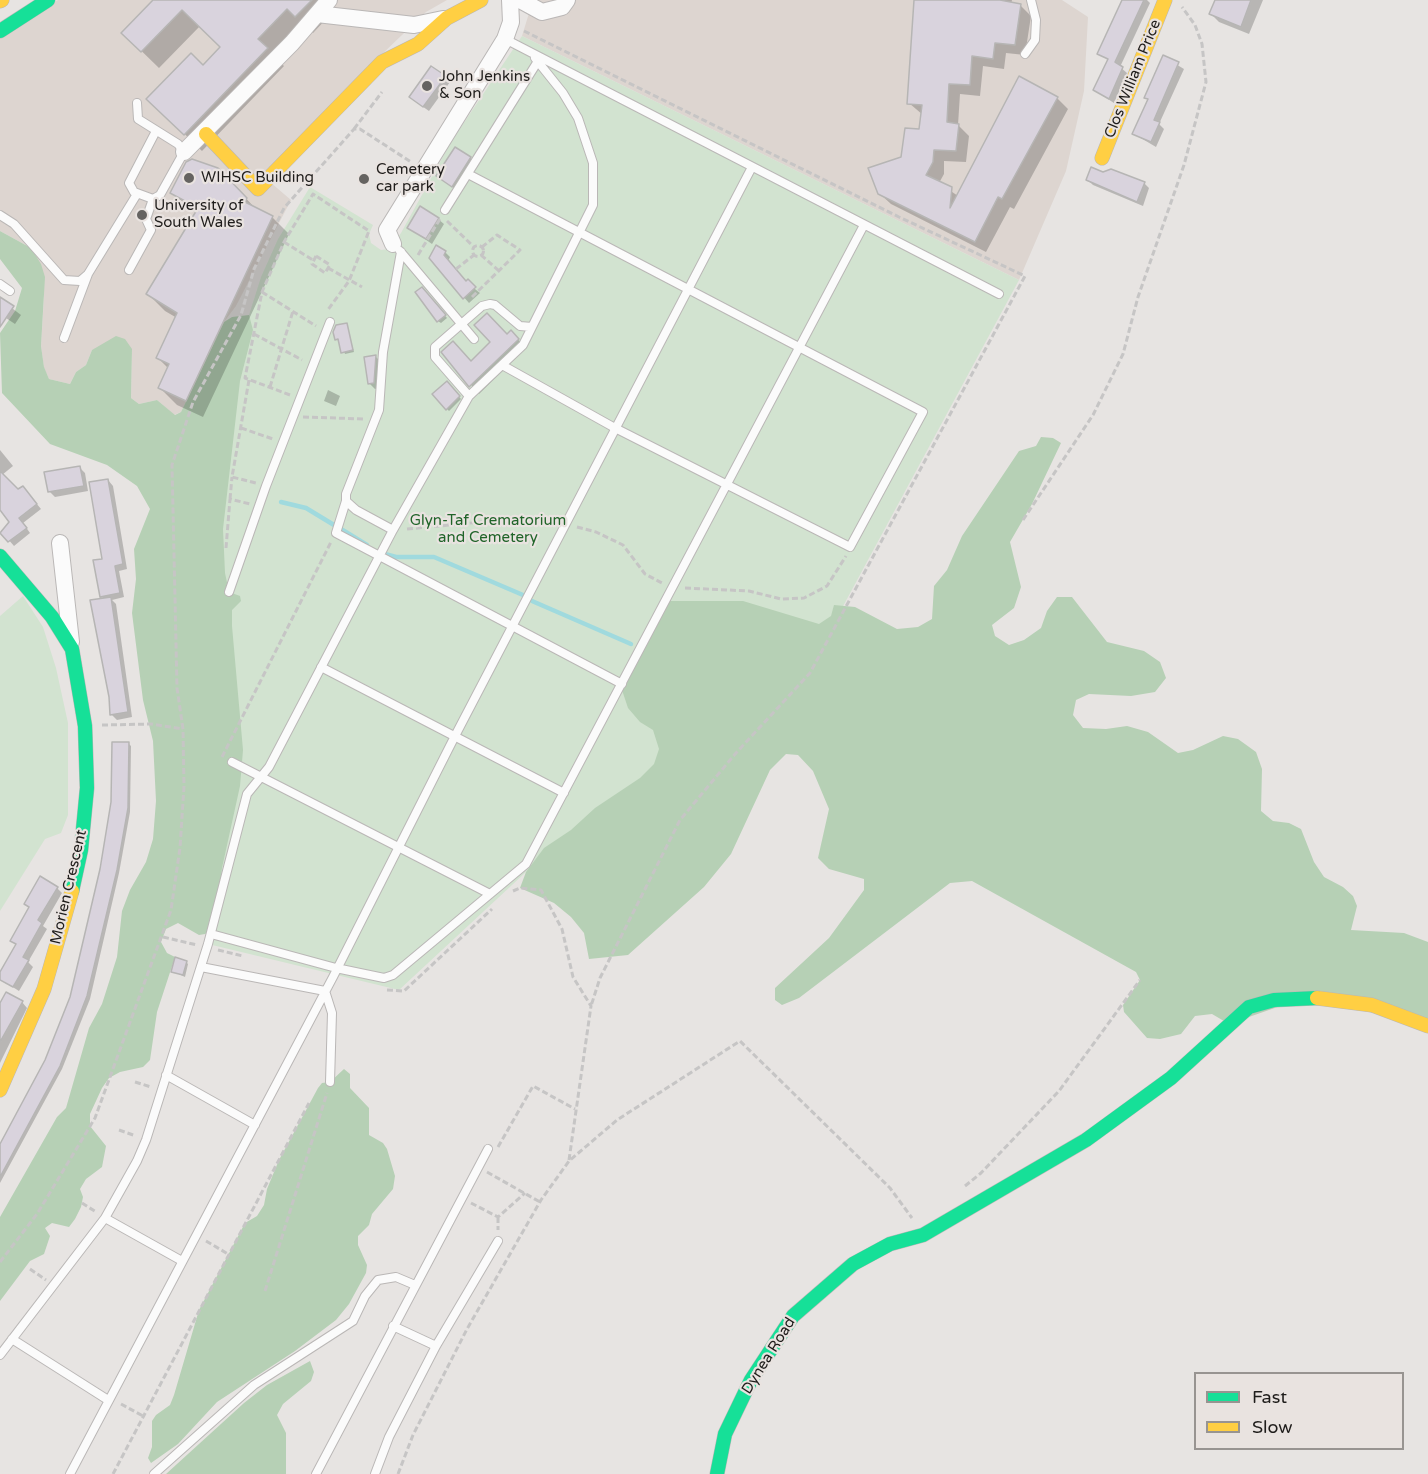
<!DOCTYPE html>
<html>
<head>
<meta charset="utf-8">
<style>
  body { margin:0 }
  #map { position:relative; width:1428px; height:1474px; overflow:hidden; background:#e7e4e2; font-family:"Varela Round",sans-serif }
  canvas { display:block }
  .legend { position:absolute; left:1194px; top:1372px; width:210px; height:78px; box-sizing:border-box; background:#e9e3e0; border:2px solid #989491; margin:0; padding:8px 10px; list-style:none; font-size:18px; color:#1f1d1b }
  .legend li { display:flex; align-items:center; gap:12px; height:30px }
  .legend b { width:30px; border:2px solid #989491 }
</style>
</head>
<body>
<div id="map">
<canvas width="1428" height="1474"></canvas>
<ul class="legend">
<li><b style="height:8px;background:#16e098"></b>Fast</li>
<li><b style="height:8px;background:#ffcf43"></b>Slow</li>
</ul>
</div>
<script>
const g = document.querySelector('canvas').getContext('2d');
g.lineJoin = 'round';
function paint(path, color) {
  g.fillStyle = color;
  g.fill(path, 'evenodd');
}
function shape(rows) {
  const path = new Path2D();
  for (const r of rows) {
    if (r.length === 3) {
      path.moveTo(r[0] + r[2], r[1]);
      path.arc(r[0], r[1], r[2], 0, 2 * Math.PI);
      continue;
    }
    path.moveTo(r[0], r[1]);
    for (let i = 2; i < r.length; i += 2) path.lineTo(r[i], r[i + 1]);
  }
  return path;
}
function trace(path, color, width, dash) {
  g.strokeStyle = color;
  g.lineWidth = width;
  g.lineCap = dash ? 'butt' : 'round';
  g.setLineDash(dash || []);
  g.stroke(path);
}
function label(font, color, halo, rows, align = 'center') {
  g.font = font + ' "Varela Round",sans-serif';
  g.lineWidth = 4.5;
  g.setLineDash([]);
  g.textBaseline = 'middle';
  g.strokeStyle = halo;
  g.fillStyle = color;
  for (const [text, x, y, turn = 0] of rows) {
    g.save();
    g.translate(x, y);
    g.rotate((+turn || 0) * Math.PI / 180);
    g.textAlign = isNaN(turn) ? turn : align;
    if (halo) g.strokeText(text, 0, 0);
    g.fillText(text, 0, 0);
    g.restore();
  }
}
const built = shape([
  [58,0,447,0,426,12,378,58,263,176,291,200,236,306,224,322,181,412,174,415,157,400,139,404,131,398,132,349,92,350,86,365,76,372,70,384,49,379,44,368,41,346,44,297,31,248,0,231,0,37],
  [533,0,1062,0,1088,17,1084,91,1066,171,1019,280,522,36]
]);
const green = shape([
  [522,36,1019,280,814,660,526,872,399,990,208,944,184,467,249,315,261,277,278,239,310,187,373,225,369,234,371,243,381,250,389,249,401,233,451,142],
  [23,596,43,627,56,668,68,723,68,815,61,833,45,839,0,911,0,616]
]);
const forest = shape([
  [0,231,31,248,41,264,45,277,41,346,44,367,49,379,70,384,76,372,86,365,92,350,116,336,125,339,132,349,131,398,139,404,157,400,175,415,181,412,224,322,232,317,249,315,253,330,240,381,223,529,225,573,229,592,240,596,241,601,232,610,232,626,243,750,240,786,222,868,217,912,210,931,205,934,199,935,178,923,166,929,161,942,167,953,175,957,157,1012,150,1060,143,1067,120,1072,109,1078,102,1088,90,1114,90,1126,106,1146,102,1167,86,1179,80,1189,83,1197,81,1207,75,1219,69,1227,52,1223,45,1228,50,1236,44,1254,30,1261,0,1301,0,1217,57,1117,66,1108,89,1028,102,1004,117,957,122,911,130,890,146,862,153,839,156,801,153,741,143,700,132,613,136,579,134,549,150,509,137,486,107,465,50,444,2,393,0,333,15,311,22,288,0,259],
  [1041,437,1053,438,1061,443,1032,504,1010,542,1021,587,1014,608,992,625,995,636,1009,645,1024,640,1041,628,1047,611,1057,597,1072,597,1107,642,1144,651,1160,662,1166,678,1155,692,1131,696,1089,694,1076,700,1073,715,1083,728,1106,729,1127,726,1148,732,1178,753,1193,750,1223,736,1238,739,1256,752,1262,769,1261,811,1273,821,1289,823,1301,829,1314,862,1324,877,1343,887,1353,896,1357,906,1351,930,1404,933,1428,942,1428,1026,1306,997,1229,1024,1212,1014,1195,1016,1181,1034,1160,1039,1147,1038,1124,1012,1123,1005,1140,980,1136,972,972,881,950,883,799,998,782,1005,775,1000,775,988,829,938,864,890,864,879,829,869,818,858,829,809,813,771,798,755,786,754,770,770,731,854,704,887,628,955,589,959,584,933,571,917,554,903,520,888,526,872,544,848,571,830,595,808,640,778,654,764,659,749,653,730,640,722,628,708,622,690,667,601,743,601,819,624,831,616,834,605,855,607,897,629,918,627,932,619,934,586,947,570,962,536,1019,451,1036,446],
  [344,1069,350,1074,350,1088,369,1108,369,1135,383,1143,387,1149,395,1176,393,1189,372,1214,369,1225,358,1236,358,1245,367,1265,366,1273,349,1304,336,1320,295,1351,217,1402,178,1444,151,1463,148,1458,152,1447,152,1421,156,1415,170,1405,174,1395,199,1310,245,1223,257,1216,264,1205,267,1189,279,1160,318,1088,322,1083,330,1082],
  [310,1361,314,1372,311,1381,283,1404,277,1415,286,1433,286,1474,166,1474,244,1403,267,1385]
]);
const shadow = shape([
  [155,0,337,0,325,12,329,16,313,33,305,25,274,57,284,66,202,151,149,99,203,67,222,47,200,26,159,68,123,33],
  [916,0,1012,0,1011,4,1020,5,1031,16,1025,55,1006,53,1004,69,983,66,980,96,960,94,958,125,969,136,966,162,944,161,944,174,939,183,958,196,1057,98,1068,109,1014,209,1010,207,986,252,891,204,879,193,921,131,923,115,909,103],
  [1124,0,1147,0,1150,3,1120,67,1127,73,1114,103,1094,90,1109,61,1099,53],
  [1217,0,1263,0,1249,34,1219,22,1211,14],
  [1164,57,1184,69,1159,124,1164,129,1156,147,1134,134],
  [445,77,450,82,429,111,416,102],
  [470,158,475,163,458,191,438,176],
  [1088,180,1144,183,1149,188,1143,206,1093,185],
  [235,187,257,210,272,217,289,234,203,417,177,405,160,388,169,369,158,358,177,318,165,311,148,294,197,214,172,193],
  [438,219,444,224,432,244,409,228],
  [445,252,450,257,448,261,466,282,480,293,469,303,430,258],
  [422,289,447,318,441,323,438,321],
  [0,299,21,315,15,324,0,314],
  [346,324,354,352,345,354,340,341,336,339],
  [511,332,526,348,479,394,443,352,471,363,493,343],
  [376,357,381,362,379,388,375,389,369,383],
  [447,383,461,399,449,411,434,395],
  [328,390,340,396,336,406,324,401],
  [0,450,13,466,2,475,18,491,27,492,41,509,23,523,30,533,14,546,1,531,11,522,0,508],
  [80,468,85,473,88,491,55,497,49,491],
  [108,480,113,486,127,569,119,571,124,597,112,600,116,604,132,717,117,720,112,715,105,600,101,596],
  [128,743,131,746,130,812,119,873,90,999,62,1069,0,1183,0,1146,46,1060,71,998],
  [57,888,62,893,43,926,47,929,28,962,33,967,19,991,0,979,17,946,12,941],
  [186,962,188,964,185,977,172,971],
  [22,1002,27,1008,0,1063,0,1006]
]);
const stream = shape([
  [281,502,306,508,334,525],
  [341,529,367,545],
  [385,554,396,557,434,557,523,595],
  [532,601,631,644]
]);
const building = shape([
  [153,0,312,0,295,17,287,9,258,39,268,48,184,135,146,99,191,53,203,65,220,47,182,10,141,52,121,33,153,0],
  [914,0,1000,0,1021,4,1015,45,995,43,993,59,972,56,970,85,949,84,947,122,959,124,956,151,934,150,933,162,926,175,952,187,950,208,1019,76,1058,97,1002,199,998,197,975,242,878,194,868,168,901,157,905,128,919,129,922,105,907,104,914,0],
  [1122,0,1144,0,1115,62,1123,67,1109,99,1093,90,1108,59,1097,54,1122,0],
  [1215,0,1251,0,1241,27,1209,14,1215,0],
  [1163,55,1179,62,1154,120,1160,122,1151,142,1132,134,1148,99,1144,98,1163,55],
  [431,66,446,76,423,107,409,97,431,66],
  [455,147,471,157,452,187,436,176,455,147],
  [192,159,218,168,247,198,245,202,273,216,186,401,158,388,169,364,156,358,177,313,146,294,198,208,170,193,186,162,192,159],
  [1091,167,1103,172,1111,169,1145,182,1137,202,1086,180,1091,167],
  [420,206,439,218,426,239,407,228,420,206],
  [436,245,446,251,444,255,466,281,468,279,476,287,463,299,429,258,436,245],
  [422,287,446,315,437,322,415,292,422,287],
  [0,297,14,306,0,327,0,297],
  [487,313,507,334,511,330,519,339,469,387,441,352,453,341,471,361,490,342,474,325,487,313],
  [347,323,353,350,341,353,338,339,335,340,333,332,336,325,347,323],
  [376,355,374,383,368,384,364,357,376,355],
  [447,381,460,396,446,410,432,394,447,381],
  [80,466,84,486,48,492,44,472,80,466],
  [0,471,18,489,23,486,37,504,19,518,27,528,8,542,0,533,9,522,0,510,0,471],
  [108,479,123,564,115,566,120,593,100,597,93,560,102,559,89,482,108,479],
  [111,597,128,712,110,715,109,697,90,600,111,597],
  [112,742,129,742,128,808,117,870,87,996,60,1066,0,1177,0,1144,45,1060,70,997,100,869,111,802,112,742],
  [40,876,58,887,38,920,42,923,23,957,29,960,13,987,0,980,0,972,16,944,10,941,29,907,24,904,40,876],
  [175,957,187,961,183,975,171,972,175,957],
  [6,992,23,1001,0,1042,0,1003,6,992]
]);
const path = shape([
  [524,31,899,217,1025,276,810,673,736,753,680,820,600,978,591,1006],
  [354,129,382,92],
  [447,221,474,247],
  [284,242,313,260],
  [478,251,5.5],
  [418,255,440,219],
  [481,255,499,271],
  [316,256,330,265,325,273,312,264,316,256],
  [328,268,362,287],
  [456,269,474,255],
  [262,292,316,326],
  [472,297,520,250,497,235,482,247],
  [254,334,302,360],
  [249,380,232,477,256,483],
  [270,387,293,311],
  [290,395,245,378,262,292,284,242,313,194,369,231,349,281,327,311],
  [303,417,365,419],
  [241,428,273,439],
  [230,499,232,477],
  [1023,520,1093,415,1123,354,1138,297,1184,165,1206,82,1202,44,1195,25,1182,7],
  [577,527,596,532,623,545,645,574,664,584],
  [407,529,503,520,553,523],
  [226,548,230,499,250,504],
  [685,588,749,591,781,599,804,598,827,586,846,556],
  [102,725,151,724,183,729],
  [222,757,331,542],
  [513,891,520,888,541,890,562,929,573,977,591,1006,569,1160],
  [163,937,197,945],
  [218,950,243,956],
  [387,990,404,991,492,909],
  [135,1082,151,1087],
  [119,1130,136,1136],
  [498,1147,533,1086,575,1109],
  [487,1172,540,1202],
  [965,1186,981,1173,1059,1091,1140,980],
  [82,1203,96,1212],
  [471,1203,498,1217,525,1193],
  [498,1217,498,1230],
  [206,1241,228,1254],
  [0,1262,37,1214,95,1118,171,910,180,848,184,786,183,729,177,688,172,465,193,402,241,315,254,269,284,208,354,129,360,129,411,162],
  [30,1269,46,1280],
  [265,1291,327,1093],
  [121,1404,143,1416],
  [113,1474,309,1103],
  [398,1474,413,1435,467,1329,541,1200,569,1161,617,1120,740,1041,890,1188,912,1218]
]);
const lane = shape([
  [505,39,999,294],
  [1025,54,1035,40,1036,20,1031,0],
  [137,103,138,119,178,144,184,152,160,195,153,199,134,192,129,183,156,131],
  [468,174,923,412,850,547,615,428,502,365],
  [445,210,538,61],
  [0,215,14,224,64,280,80,281,87,275],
  [400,251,474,339],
  [401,252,383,352,379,410,346,494,346,501,356,510,393,530,469,396,523,345,532,327],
  [129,270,151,230,146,219,153,199],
  [0,284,10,291],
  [64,338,88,274,137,194],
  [469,396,435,357,435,347,482,306,490,304,495,305,520,326,532,327,593,205,593,163,578,118,563,93,535,58],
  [346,501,336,533,622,684],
  [229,592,266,486,330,322],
  [321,667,564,793],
  [232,762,490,894],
  [211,934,336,968,384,978,393,975,526,864,864,225],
  [201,967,325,991],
  [325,991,332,1013,330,1082],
  [166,1075,255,1125],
  [105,1218,182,1261],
  [393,1326,436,1346],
  [12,1339,108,1400],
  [0,1355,105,1218,137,1161,146,1140,208,944,247,794,269,767,393,530],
  [70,1474,333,977,455,736,752,167],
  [154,1474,254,1385,353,1321,365,1296,378,1280,396,1277,415,1285],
  [316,1474,488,1149],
  [375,1474,389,1437,436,1346,498,1241]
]);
const street = shape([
  [520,0,542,12,562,7,567,0],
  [317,14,414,25,443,19],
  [184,152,292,43,329,0],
  [393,244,387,230,505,39,511,22,510,0],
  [60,543,71,642]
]);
const fast = shape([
  [0,31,48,0],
  [0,556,52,617,72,649,85,726,87,788,81,850,72,891],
  [717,1474,725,1434,751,1380,793,1316,853,1264,890,1244,923,1235,1086,1140,1171,1078,1249,1007,1274,1000,1317,998]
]);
const slow = shape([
  [0,1,2,0],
  [206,134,258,189,382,62,418,44,447,18,481,0],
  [1102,158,1165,0],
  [1317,998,1372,1005,1428,1026],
  [0,1090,44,989,72,891]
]);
const markers = [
  [427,86,6,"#656361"],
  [189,178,6,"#656361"],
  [364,179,6,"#656361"],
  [142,215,6,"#656361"]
];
const poiNames = [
  ["John Jenkins",439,77],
  ["& Son",439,94],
  ["Cemetery",376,170],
  ["car park",376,187],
  ["WIHSC Building",201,178],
  ["University of",154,206],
  ["South Wales",154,223]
];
const streetNames = [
  ["Clos William Price",1133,79,-68],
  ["Morien Crescent",69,887,-77],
  ["Dynea Road",769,1356,-58]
];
const parkNames = [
  ["Glyn-Taf Crematorium",488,521],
  ["and Cemetery",488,538]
];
paint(built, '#ddd5d0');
paint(green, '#d2e3d0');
paint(forest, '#b6d0b5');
paint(shadow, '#0003');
trace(stream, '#a0dade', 4.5);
paint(building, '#d9d3dd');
trace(building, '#b6b5b4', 1.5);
trace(lane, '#bab7b6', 10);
trace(street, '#bab7b6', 18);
trace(fast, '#bab7b6', 15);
trace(slow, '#bab7b6', 15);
trace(path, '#c6c5c5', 3, [6, 3]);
trace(lane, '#fbfbfb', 8);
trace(street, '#fbfbfb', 16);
trace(fast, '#16e098', 14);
trace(slow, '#ffcf43', 14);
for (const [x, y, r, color] of markers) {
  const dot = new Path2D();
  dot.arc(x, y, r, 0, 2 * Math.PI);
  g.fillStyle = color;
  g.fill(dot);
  trace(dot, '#e9e3e0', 2);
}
label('15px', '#1f1d1b', '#e9e3e0', poiNames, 'left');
label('15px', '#1f1d1b', '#e9e3e0', streetNames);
label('15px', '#206429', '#e9e3e0', parkNames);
</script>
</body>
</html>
